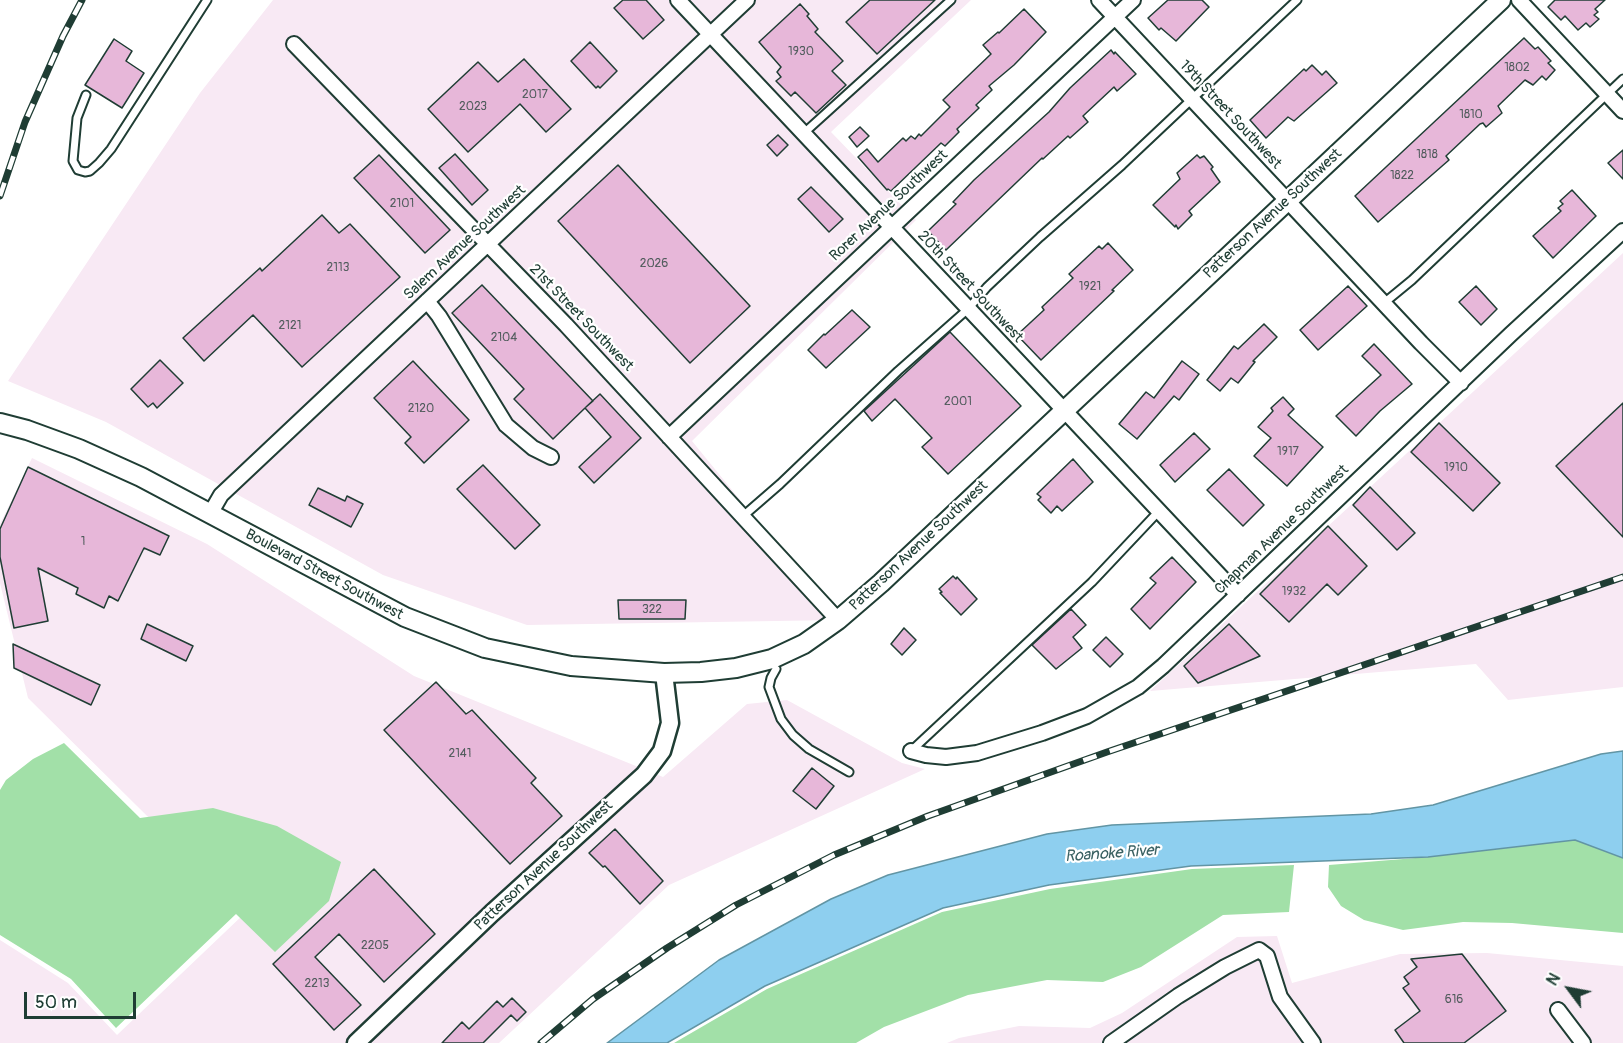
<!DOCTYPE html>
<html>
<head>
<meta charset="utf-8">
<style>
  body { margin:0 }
  #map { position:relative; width:1623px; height:1043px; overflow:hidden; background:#fff; font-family:Pangolin,sans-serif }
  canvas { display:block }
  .north { position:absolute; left:1539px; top:959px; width:60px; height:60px; -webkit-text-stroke:4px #fff; paint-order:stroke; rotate:302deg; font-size:16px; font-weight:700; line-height:24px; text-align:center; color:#1f3d34 }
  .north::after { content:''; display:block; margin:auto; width:21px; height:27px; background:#1f3d34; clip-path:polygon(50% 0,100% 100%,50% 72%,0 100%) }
  .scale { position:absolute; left:24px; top:992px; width:112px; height:27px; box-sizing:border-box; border:3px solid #1f3d34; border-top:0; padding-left:8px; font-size:18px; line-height:21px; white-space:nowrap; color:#1f3d34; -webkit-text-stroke:4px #fff; paint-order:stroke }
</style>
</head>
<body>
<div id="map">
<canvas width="1623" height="1043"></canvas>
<div class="north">N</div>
<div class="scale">50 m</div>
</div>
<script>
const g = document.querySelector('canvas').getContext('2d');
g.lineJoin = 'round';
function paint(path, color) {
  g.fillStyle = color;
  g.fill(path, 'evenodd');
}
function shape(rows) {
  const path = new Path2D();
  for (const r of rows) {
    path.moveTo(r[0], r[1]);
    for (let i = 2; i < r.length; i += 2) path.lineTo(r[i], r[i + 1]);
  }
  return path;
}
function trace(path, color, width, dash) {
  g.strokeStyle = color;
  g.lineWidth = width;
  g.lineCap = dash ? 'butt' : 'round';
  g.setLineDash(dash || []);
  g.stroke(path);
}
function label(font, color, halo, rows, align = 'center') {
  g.font = font + ' Pangolin,sans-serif';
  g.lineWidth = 4.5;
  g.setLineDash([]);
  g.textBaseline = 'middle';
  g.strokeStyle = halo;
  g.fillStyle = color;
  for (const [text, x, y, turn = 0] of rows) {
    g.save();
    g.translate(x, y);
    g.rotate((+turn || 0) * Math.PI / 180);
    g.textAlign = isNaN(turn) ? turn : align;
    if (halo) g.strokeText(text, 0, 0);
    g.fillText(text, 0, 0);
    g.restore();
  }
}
const built = shape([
  [273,0,971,0,831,132,916,220,692,441,838,620,527,625,383,575,106,422,8,381,200,93],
  [1623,253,1623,687,1508,700,1476,664,1150,691],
  [32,458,207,544,414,676,663,777,747,704,787,700,902,763,925,769,669,885,499,1043,0,1043,0,940,68,983,117,1035,245,913,28,698,0,583,0,524],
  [1277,936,1292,983,1400,954,1487,953,1623,966,1623,1043,947,1043,959,1038,1019,1026,1090,1028,1122,1013,1237,937]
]);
const green = shape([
  [64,743,140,818,213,808,277,826,341,862,329,901,275,952,236,914,116,1028,71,979,0,935,0,790,6,780,33,759],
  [1575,840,1623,858,1623,933,1512,923,1463,922,1403,930,1364,920,1341,906,1328,887,1329,865,1428,857],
  [1294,865,1289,912,1223,915,1141,967,1103,982,1047,980,968,995,884,1027,856,1043,674,1043,767,989,942,912,1050,889,1192,869]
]);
const water = shape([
  [1623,751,1623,858,1575,840,1428,857,1191,866,1049,885,943,908,765,986,667,1043,607,1043,719,960,831,899,888,875,1047,834,1112,825,1371,814,1433,805,1601,754,1623,751]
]);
const building = shape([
  [623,0,646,0,664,20,643,39,614,8,623,0],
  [870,0,935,0,877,54,846,22,870,0],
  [1168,0,1202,0,1209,7,1176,41,1161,28,1159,30,1148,18,1168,0],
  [1555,0,1605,0,1595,9,1598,12,1594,15,1599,19,1590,27,1586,23,1578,30,1565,16,1561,20,1548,7,1555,0],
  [800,4,809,14,807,16,818,29,815,32,843,61,832,71,846,85,816,113,795,92,791,96,776,81,781,77,777,72,781,67,759,42,800,4],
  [1024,9,1046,32,1014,65,989,86,992,90,976,105,979,108,957,129,959,132,945,146,941,143,891,191,888,189,887,190,858,157,867,149,878,162,903,138,906,141,911,136,915,139,919,134,921,136,950,107,943,100,991,54,983,45,998,32,999,33,1024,9],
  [1524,38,1535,49,1538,47,1551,61,1548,63,1555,70,1546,80,1542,76,1533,85,1525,80,1498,106,1502,113,1486,127,1483,123,1480,124,1446,156,1449,160,1378,222,1355,196,1524,38],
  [114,39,132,51,126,61,144,73,122,108,85,85,114,39],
  [590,42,617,71,600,88,598,86,596,88,571,61,590,42],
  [1111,50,1114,54,1115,52,1136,74,1117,91,1114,87,1083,116,1088,122,1070,138,1068,136,1043,159,1042,158,946,250,928,231,956,204,953,202,974,180,1049,112,1070,88,1111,50],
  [524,59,571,109,546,132,520,104,468,152,428,109,478,62,498,82,524,59],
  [1312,65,1322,75,1326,71,1337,83,1294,121,1288,117,1266,138,1250,120,1304,69,1306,71,1312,65],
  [860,127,869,136,857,147,849,137,860,127],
  [778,135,788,145,777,156,767,145,778,135],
  [1623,150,1623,179,1608,163,1623,150],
  [455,154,488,190,472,205,439,168,455,154],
  [379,155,450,230,425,253,354,178,379,155],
  [1197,155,1200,158,1204,156,1213,167,1211,169,1220,182,1189,211,1192,215,1178,229,1176,225,1175,227,1153,205,1180,179,1177,173,1197,155],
  [618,165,750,306,690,363,558,221,618,165],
  [811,187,843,219,829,232,798,199,811,187],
  [1572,190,1596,216,1553,258,1533,236,1561,211,1558,208,1563,204,1560,201,1572,190],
  [322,215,339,233,350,224,400,277,302,367,253,315,204,361,183,338,260,268,262,271,322,215],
  [1108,243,1133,270,1112,290,1114,291,1041,360,1017,335,1044,310,1042,307,1073,278,1069,274,1099,246,1102,249,1108,243],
  [482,285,593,401,586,407,600,394,641,438,594,483,579,467,611,437,585,408,553,439,514,399,524,389,452,313,482,285],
  [1348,286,1367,306,1318,350,1300,330,1348,286],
  [1476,286,1497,309,1481,325,1459,302,1476,286],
  [852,310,870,327,826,368,808,350,824,334,825,335,852,310],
  [1264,324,1277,337,1253,361,1255,362,1238,383,1231,378,1220,391,1207,380,1234,346,1238,349,1264,324],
  [950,332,1021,406,948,474,922,447,932,438,895,399,872,421,864,411,950,332],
  [1374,344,1412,384,1380,411,1356,436,1336,416,1381,375,1362,356,1374,344],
  [160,360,183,383,157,408,153,403,148,407,131,389,160,360],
  [413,361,469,420,424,463,405,443,411,437,374,398,413,361],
  [1182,361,1199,374,1179,400,1174,396,1137,439,1119,424,1146,392,1154,398,1182,361],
  [1283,397,1294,409,1288,415,1323,447,1287,486,1254,456,1271,438,1258,427,1273,411,1271,408,1283,397],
  [1623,403,1623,537,1556,466,1623,403],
  [1439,423,1500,483,1473,511,1411,452,1439,423],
  [1194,433,1210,449,1175,482,1160,465,1194,433],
  [1073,459,1093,482,1062,511,1057,506,1051,513,1038,500,1041,497,1037,494,1073,459],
  [483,465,540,525,515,549,457,489,483,465],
  [28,467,169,536,160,555,144,548,118,601,109,596,104,608,76,594,78,588,38,568,48,621,14,628,0,557,0,529,28,467],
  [1229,469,1264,505,1243,526,1207,490,1229,469],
  [1370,487,1415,533,1397,550,1353,505,1370,487],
  [318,488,345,501,347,496,363,504,351,527,309,505,318,488],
  [1328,526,1367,566,1338,595,1327,584,1289,622,1260,594,1328,526],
  [1172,557,1196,582,1150,629,1131,609,1156,583,1150,578,1172,557],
  [953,576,956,579,957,577,977,599,961,615,940,593,942,592,939,589,953,576],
  [618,600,686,600,685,619,619,619,618,600],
  [1071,609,1086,625,1073,637,1082,648,1056,669,1032,645,1071,609],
  [147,624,193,646,186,661,141,639,147,624],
  [1229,624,1260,656,1198,683,1184,666,1229,624],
  [904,628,916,640,902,655,891,644,904,628],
  [1106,637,1123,654,1110,667,1093,650,1106,637],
  [13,644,100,685,91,705,14,668,13,644],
  [436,682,466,714,472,710,536,778,531,783,562,816,510,864,384,730,436,682],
  [812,768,834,786,816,809,793,791,812,768],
  [615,829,663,881,640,904,605,866,603,867,589,853,615,829],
  [374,869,435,934,384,982,339,934,315,957,361,1005,334,1030,273,964,374,869],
  [1462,954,1506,1011,1464,1043,1404,1043,1395,1030,1420,1011,1403,988,1409,984,1404,977,1417,967,1411,959,1462,954],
  [512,998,526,1012,517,1021,511,1015,483,1043,442,1043,462,1022,469,1029,497,1001,503,1007,512,998]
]);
const service = shape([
  [86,95,77,118,73,161,78,170,85,172,90,171,99,163,111,149,207,0],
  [804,133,951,0],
  [1384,303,1412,280,1623,79],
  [742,517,780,484,898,371,968,309,987,287,1040,237,1122,165,1297,0],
  [776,669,771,678,769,687,781,719,793,735,809,749,849,772],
  [911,751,1092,582,1159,511]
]);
const minor = shape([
  [678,0,1238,595],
  [1099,0,1421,343,1461,383],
  [1519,0,1623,111],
  [294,44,566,325,838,620],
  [427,301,439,316,506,425,533,448,551,457],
  [669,437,1133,0],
  [210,514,221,495,747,0],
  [911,751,926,755,946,757,977,753,1042,733,1087,716,1138,687,1163,666,1511,334,1623,231],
  [1558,1010,1583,1043],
  [1111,1043,1178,996,1225,967,1259,950,1267,956,1280,997,1313,1043]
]);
const tertiary = shape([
  [356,1043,492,913,644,775,662,751,670,723,664,673]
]);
const secondary = shape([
  [0,423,27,430,79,449,141,477,405,617,485,648,571,666,664,673,701,672,736,668,772,659,804,644,838,620,881,583,1501,0]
]);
const rail = shape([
  [0,196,25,122,63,36,82,0],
  [541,1043,593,999,667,948,736,905,834,855,928,816,1107,752,1623,577]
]);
const numberNames = [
  ["1930",801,52],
  ["1802",1517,68],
  ["2017",535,95],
  ["2023",473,107],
  ["1810",1471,115],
  ["1818",1427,155],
  ["1822",1402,176],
  ["2101",402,204],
  ["2026",654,264],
  ["2113",338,268],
  ["1921",1090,287],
  ["2121",290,326],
  ["2104",504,338],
  ["2001",958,402],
  ["2120",421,409],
  ["1917",1288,452],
  ["1910",1456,468],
  ["1",83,542],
  ["1932",1294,592],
  ["322",652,610],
  ["2141",460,754],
  ["2205",375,946],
  ["2213",317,984],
  ["616",1454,1000]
];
const streetNames = [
  ["19th Street Southwest",1230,115,47],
  ["Rorer Avenue Southwest",889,206,-43],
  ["Patterson Avenue Southwest",1273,214,-43],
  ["Salem Avenue Southwest",465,243,-43],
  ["20th Street Southwest",970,287,47],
  ["21st Street Southwest",581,318,46],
  ["Chapman Avenue Southwest",1282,530,-44],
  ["Patterson Avenue Southwest",919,546,-43],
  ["Boulevard Street Southwest",324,575,28],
  ["Patterson Avenue Southwest",544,866,-43]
];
const waterNames = [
  ["Roanoke River",1112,854,-4]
];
paint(built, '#f8e9f4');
paint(green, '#a2e0a8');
paint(water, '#8ecfef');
trace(water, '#6295a4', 1.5);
paint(building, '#e7b7d9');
trace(building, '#1f3d34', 1.5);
trace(service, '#1f3d34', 11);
trace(minor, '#1f3d34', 18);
trace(tertiary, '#1f3d34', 21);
trace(secondary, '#1f3d34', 22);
trace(service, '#fff', 7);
trace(minor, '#fff', 14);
trace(tertiary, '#fff', 16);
trace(secondary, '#fff', 18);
trace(rail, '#1f3d34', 7);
trace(rail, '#fff', 4.5, [14]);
label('12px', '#515c5d', null, numberNames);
label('15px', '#1f3d34', '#fff', streetNames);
label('italic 16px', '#3b6263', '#fff', waterNames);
</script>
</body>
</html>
